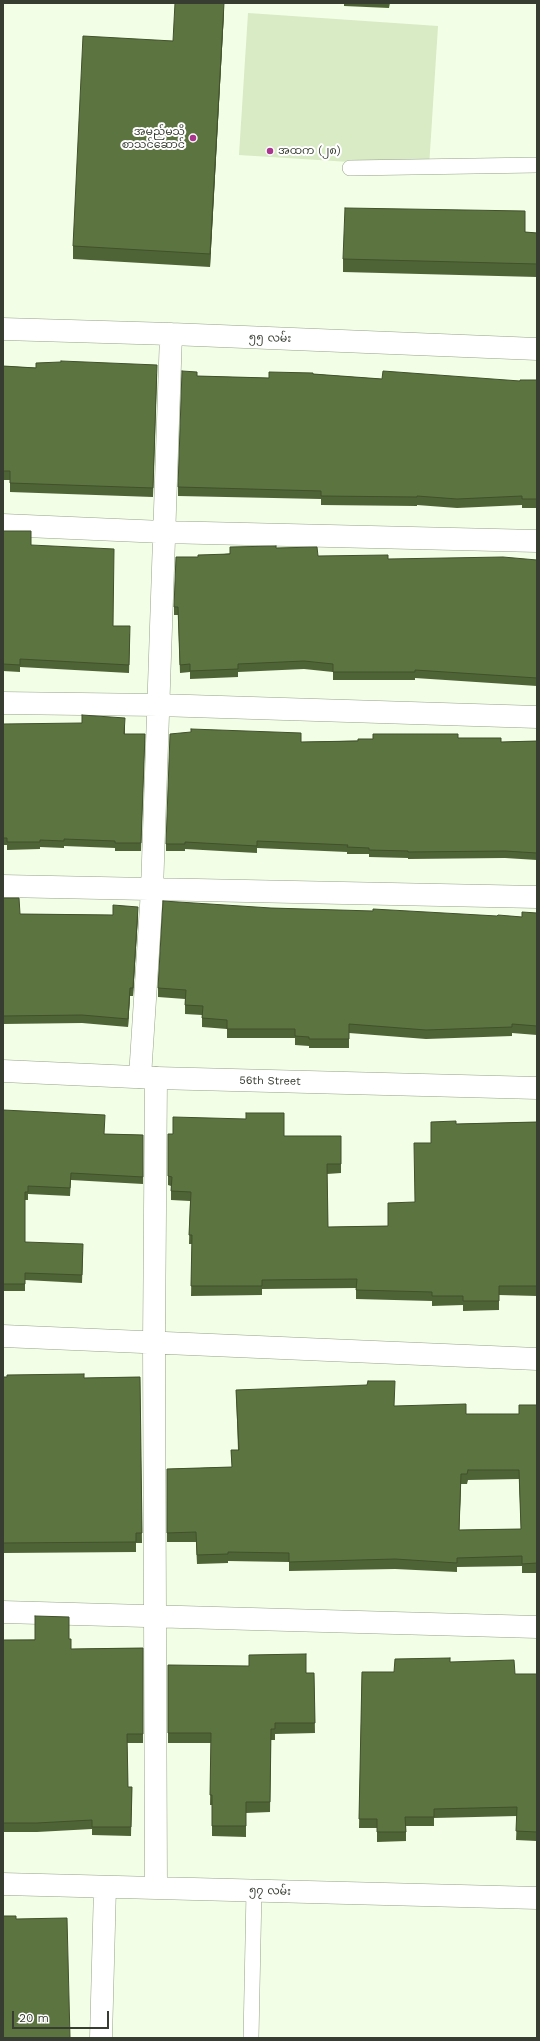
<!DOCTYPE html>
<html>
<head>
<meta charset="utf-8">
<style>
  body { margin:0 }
  #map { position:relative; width:540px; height:2041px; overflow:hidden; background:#f2fee6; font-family:"Work Sans",sans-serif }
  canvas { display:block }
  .frame { position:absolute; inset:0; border:4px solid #373d31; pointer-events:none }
  .scale { position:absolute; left:12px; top:2011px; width:97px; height:18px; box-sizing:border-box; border:2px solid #373d31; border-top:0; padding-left:5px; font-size:12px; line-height:14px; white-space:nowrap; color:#373d31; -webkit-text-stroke:3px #fff; paint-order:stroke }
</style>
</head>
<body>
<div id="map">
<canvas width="540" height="2041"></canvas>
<div class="frame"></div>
<div class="scale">20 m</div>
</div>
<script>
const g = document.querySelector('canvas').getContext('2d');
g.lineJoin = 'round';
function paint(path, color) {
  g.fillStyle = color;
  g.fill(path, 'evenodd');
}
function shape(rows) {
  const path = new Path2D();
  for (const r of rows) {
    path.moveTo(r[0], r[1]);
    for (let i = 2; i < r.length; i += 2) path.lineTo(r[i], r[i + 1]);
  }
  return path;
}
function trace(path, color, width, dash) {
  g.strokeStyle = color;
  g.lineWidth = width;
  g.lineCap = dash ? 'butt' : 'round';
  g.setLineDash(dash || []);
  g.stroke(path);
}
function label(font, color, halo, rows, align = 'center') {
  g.font = font + ' "Work Sans","Noto Sans Myanmar",sans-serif';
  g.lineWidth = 4;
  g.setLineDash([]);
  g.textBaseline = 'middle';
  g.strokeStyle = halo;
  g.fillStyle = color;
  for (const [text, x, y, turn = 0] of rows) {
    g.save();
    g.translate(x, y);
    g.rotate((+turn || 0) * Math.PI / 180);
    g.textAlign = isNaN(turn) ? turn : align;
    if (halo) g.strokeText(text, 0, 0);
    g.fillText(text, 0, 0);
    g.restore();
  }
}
const green = shape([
  [248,13,438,26,429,167,239,155]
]);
const service = shape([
  [350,168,537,165],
  [251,2038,254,1891]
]);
const minor = shape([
  [3,329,171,334,537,349],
  [3,525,163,532,537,541],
  [3,703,158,705,537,717],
  [3,886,537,897],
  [140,1077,152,890,171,334],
  [156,1078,154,1343,156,1887],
  [3,1336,537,1359],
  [3,1612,537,1627],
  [3,1884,537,1898],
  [101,2038,105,1887]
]);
const tertiary = shape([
  [3,1071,156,1078,537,1088]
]);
const wall = shape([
  [344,3,390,3,389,8,344,6],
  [224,12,210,267,73,259,73,246,173,41],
  [525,232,537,233,537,277,343,272,343,259],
  [3,366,157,374,153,497,10,492,10,480,3,480],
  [313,374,382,379,520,381,537,380,537,508,522,508,522,505,457,508,417,505,417,506,321,505,321,499,178,496,178,487,197,376,269,378],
  [3,531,31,545,113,626,130,634,129,673,20,667,20,672,3,671],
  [276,548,318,556,388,559,537,560,537,686,415,678,415,680,333,680,333,672,304,669,238,672,238,677,190,679,190,672,180,673,178,615,174,615,174,607,198,557],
  [3,724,125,725,125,734,145,734,141,851,115,851,115,848,64,846,64,848,40,847,40,849,7,850,7,845,3,845],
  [458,738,501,742,537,741,537,860,505,858,408,859,408,858,369,857,369,854,347,854,347,852,257,848,257,853,185,849,185,851,166,851,166,844,301,742],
  [3,898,20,914,113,915,138,915,133,996,130,996,128,1027,82,1023,3,1024],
  [271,908,522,917,537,913,537,1035,512,1033,512,1036,426,1039,349,1033,349,1048,309,1048,309,1046,295,1045,295,1038,227,1038,227,1029,202,1027,202,1015,185,1014,185,999,158,997,158,988],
  [3,1110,105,1134,143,1135,143,1184,71,1180,70,1196,28,1194,28,1200,25,1200,25,1242,83,1252,82,1283,25,1280,25,1291,3,1291],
  [537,1122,537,1296,499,1295,499,1310,463,1311,463,1305,432,1306,432,1301,356,1299,356,1288,262,1289,262,1295,191,1296,192,1244,189,1244,190,1201,171,1200,171,1186,168,1185,168,1134,284,1136,341,1136,341,1173,327,1174,328,1227,388,1226,415,1202,431,1143,456,1124],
  [3,1377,84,1378,140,1377,142,1543,136,1543,136,1552,3,1553],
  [236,1390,394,1406,466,1414,519,1414,537,1405,537,1573,522,1573,522,1566,457,1567,457,1572,395,1569,289,1571,289,1562,228,1561,228,1563,197,1564,196,1542,167,1542,167,1469,232,1467,231,1450,238,1450],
  [519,1479,521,1529,459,1530,461,1484,467,1484,468,1480],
  [69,1639,71,1649,143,1648,143,1743,127,1743,128,1787,132,1787,131,1836,92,1835,92,1829,37,1832,3,1832,3,1640],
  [450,1662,515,1674,537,1674,537,1841,516,1840,517,1816,434,1818,434,1826,406,1826,406,1841,377,1842,377,1828,359,1828,362,1672,394,1672],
  [168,1665,306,1673,314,1673,315,1733,275,1734,275,1740,271,1740,270,1812,246,1813,246,1837,212,1836,212,1805,210,1805,211,1743,168,1743]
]);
const shadedWall = shape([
  [224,3,224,12,210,267,210,254],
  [138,907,138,915,133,996,133,988],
  [130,988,130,996,128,1027,128,1019],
  [461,1474,461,1484,459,1539,459,1530]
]);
const building = shape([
  [175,3,224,3,210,254,73,246,83,36,173,41,175,3],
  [345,208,525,211,525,232,537,233,537,264,343,259,345,208],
  [61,361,157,365,153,488,10,483,10,471,3,471,3,366,36,368,36,363,61,362,61,361],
  [182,371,197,372,197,376,269,378,269,372,313,373,313,374,382,379,383,371,520,381,520,380,537,380,537,499,522,499,522,496,457,499,417,496,417,497,321,496,321,491,178,487,182,371],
  [3,531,31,531,31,545,114,549,113,626,130,626,129,665,20,659,20,665,3,664,3,531],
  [276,546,276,548,317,547,318,556,388,555,388,559,503,557,537,560,537,678,415,670,415,672,333,672,333,664,304,661,238,664,238,669,190,671,190,664,180,665,178,607,174,607,176,557,198,557,198,555,230,554,230,547,276,546],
  [82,715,125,718,124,734,145,734,141,843,115,843,115,841,64,839,64,841,40,840,40,842,7,842,7,838,3,838,3,724,82,723,82,715],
  [191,729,301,733,301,742,358,741,358,739,373,739,373,734,458,734,458,738,501,738,501,742,537,741,537,853,505,851,408,852,408,851,369,850,369,848,347,847,348,845,257,841,257,846,185,842,185,844,166,844,170,734,191,732,191,729],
  [3,898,19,898,20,914,113,915,113,905,138,907,133,988,130,988,128,1019,82,1015,3,1016,3,898],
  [163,901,271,908,373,911,373,909,497,916,498,915,522,917,522,912,537,913,537,1026,512,1024,512,1027,426,1030,349,1024,349,1039,309,1039,309,1037,295,1036,295,1029,227,1029,227,1020,202,1018,203,1006,185,1005,186,990,158,988,163,901],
  [3,1110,105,1115,104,1134,143,1135,143,1177,71,1173,70,1188,28,1186,28,1192,25,1192,25,1242,83,1244,82,1275,25,1273,25,1284,3,1284,3,1110],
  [246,1113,284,1113,284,1136,341,1136,341,1164,327,1164,328,1227,388,1226,388,1203,415,1202,414,1143,431,1143,431,1122,456,1121,456,1124,537,1122,537,1286,499,1286,499,1301,463,1301,463,1296,432,1296,432,1292,356,1290,357,1279,262,1280,262,1286,191,1286,192,1235,189,1235,191,1192,171,1191,172,1177,168,1176,168,1134,173,1134,173,1117,246,1119,246,1113],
  [84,1374,84,1378,140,1377,142,1533,136,1533,136,1542,3,1543,3,1377,7,1377,7,1375,84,1374],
  [368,1381,395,1381,394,1406,466,1404,466,1414,519,1414,519,1405,537,1405,537,1563,522,1564,522,1556,457,1558,457,1563,395,1559,289,1562,289,1553,228,1552,228,1554,197,1555,196,1532,167,1533,167,1469,232,1467,231,1450,239,1450,236,1390,367,1385,368,1381],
  [468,1470,519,1470,521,1529,459,1530,461,1474,467,1474,468,1470],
  [35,1616,69,1617,69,1639,71,1639,71,1649,143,1648,143,1734,127,1734,128,1787,132,1787,131,1827,92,1827,92,1820,37,1823,3,1823,3,1640,35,1640,35,1616],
  [306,1654,306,1673,314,1673,315,1723,275,1723,275,1729,271,1729,270,1802,246,1802,246,1826,212,1826,212,1795,210,1795,211,1733,168,1733,168,1665,249,1666,249,1655,306,1654],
  [450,1658,450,1662,514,1660,515,1674,537,1674,537,1832,516,1831,517,1807,434,1809,434,1817,405,1817,406,1832,377,1832,377,1819,359,1819,362,1672,394,1672,395,1659,450,1658],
  [3,1916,16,1916,16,1919,67,1918,70,2038,3,2038,3,1916]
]);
const markers = [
  [193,138,4,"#aa358e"],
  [270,151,4,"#aa358e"]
];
const poiNames = [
  ["အမည်မသိ",185,132],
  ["စာသင်ဆောင်",185,145],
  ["အထက (၂၈)",278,151,"left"]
];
const streetNames = [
  ["၅၅ လမ်း",270,338,2],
  ["56th Street",270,1081,1],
  ["၅၇ လမ်း",270,1891,2]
];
paint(green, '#d8ebc4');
trace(service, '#95a387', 16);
trace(minor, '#95a387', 23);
trace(tertiary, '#95a387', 23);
trace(service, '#fff', 15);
trace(minor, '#fff', 22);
trace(tertiary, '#fff', 22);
paint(wall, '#4f6436');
paint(shadedWall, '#40512c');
paint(building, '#5c743f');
trace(building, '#40512c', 1);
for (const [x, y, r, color] of markers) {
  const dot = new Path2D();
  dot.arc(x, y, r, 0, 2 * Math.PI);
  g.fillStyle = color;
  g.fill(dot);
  trace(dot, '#fff', 1.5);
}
label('11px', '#373d31', '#fff', poiNames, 'right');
label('11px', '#373d31', '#fff', streetNames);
</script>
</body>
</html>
